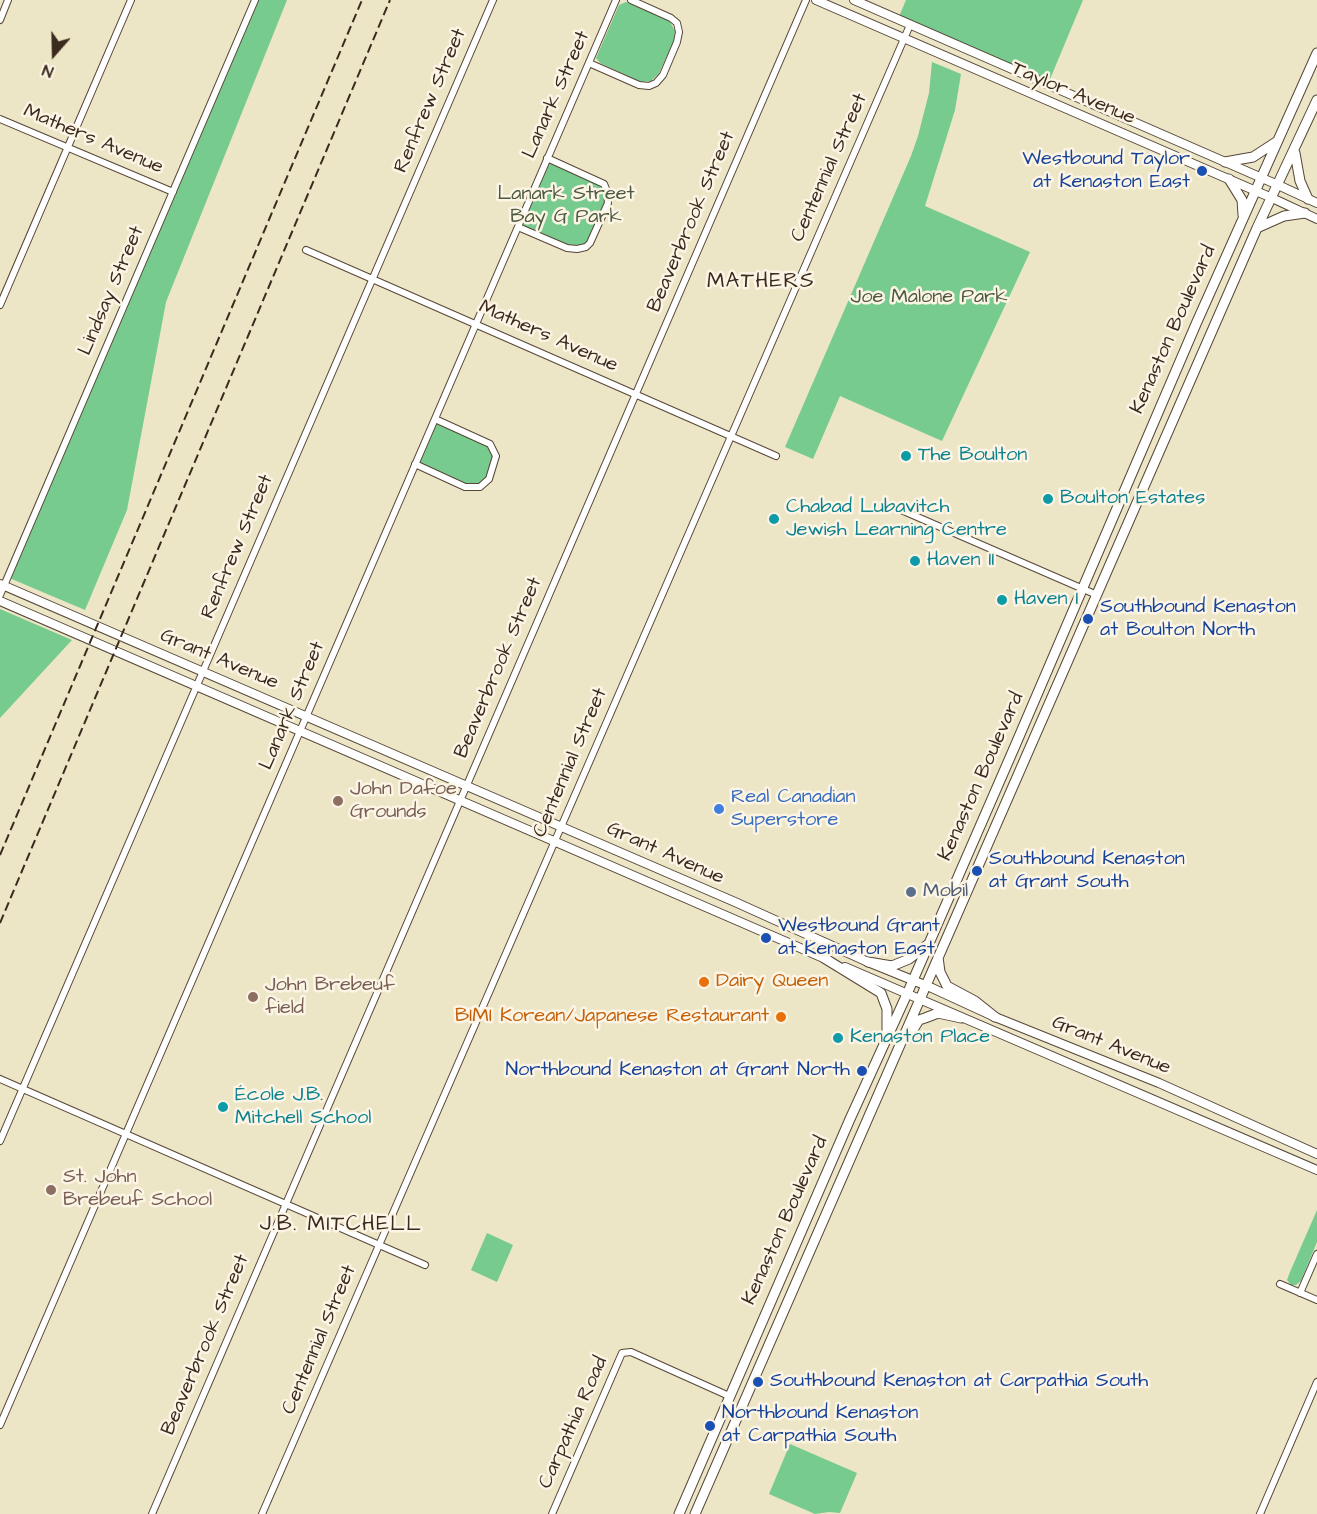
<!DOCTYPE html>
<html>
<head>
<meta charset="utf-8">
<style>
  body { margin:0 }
  #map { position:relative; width:1317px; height:1514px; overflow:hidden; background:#ece5c6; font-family:"Architects Daughter",sans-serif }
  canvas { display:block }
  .north { position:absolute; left:24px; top:24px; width:60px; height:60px; -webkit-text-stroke:4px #fcf5e5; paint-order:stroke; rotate:200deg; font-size:16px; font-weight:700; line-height:24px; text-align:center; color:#3b2a1e }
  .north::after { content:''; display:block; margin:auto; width:21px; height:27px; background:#3b2a1e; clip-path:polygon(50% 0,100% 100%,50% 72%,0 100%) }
</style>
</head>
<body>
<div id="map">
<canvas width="1317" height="1514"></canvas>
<div class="north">N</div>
</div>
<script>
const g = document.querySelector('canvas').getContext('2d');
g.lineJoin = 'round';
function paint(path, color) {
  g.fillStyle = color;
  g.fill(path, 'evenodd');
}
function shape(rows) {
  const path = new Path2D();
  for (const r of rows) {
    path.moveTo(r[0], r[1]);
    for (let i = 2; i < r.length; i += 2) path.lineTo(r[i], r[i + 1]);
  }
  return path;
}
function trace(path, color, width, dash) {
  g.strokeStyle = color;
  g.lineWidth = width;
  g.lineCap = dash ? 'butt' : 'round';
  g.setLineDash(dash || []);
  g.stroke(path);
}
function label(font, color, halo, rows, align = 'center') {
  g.font = font + ' "Architects Daughter",sans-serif';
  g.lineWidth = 5;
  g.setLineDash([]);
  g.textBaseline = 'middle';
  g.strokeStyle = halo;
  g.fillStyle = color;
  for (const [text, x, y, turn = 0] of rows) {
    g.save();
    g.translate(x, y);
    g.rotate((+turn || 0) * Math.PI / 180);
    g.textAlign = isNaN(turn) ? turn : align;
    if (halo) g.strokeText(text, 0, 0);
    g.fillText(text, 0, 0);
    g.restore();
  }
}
const green = shape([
  [259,0,287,0,166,302,127,510,85,610,7,577,173,192],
  [906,0,1083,0,1048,84,898,19],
  [626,2,669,20,675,31,673,43,659,73,651,81,641,82,600,63,596,58,619,5],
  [932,62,961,74,955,110,925,206,1030,252,942,441,840,396,813,459,785,447,911,156,918,136,929,93],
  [547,158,604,184,609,196,590,243,577,249,518,227],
  [435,419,490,444,496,456,485,484,470,488,415,464],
  [0,609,72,640,0,718],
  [1317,1210,1317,1242,1301,1281,1296,1285,1291,1285,1287,1280,1290,1272],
  [487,1233,513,1245,497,1282,471,1270],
  [790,1444,857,1473,840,1513,829,1512,815,1514,769,1494]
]);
const minor = shape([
  [0,20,8,0],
  [589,63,639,85,649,86,656,83,663,75,677,42,679,32,677,23,671,18,631,0],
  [0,119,173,192],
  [518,227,567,248,577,249,586,247,590,243,608,203,607,191,604,184,547,158],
  [306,250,776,456],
  [0,305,131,0],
  [415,464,465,487,480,487,489,479,496,456,490,444,435,419],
  [892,506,1097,595],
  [0,595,255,0],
  [0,1079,425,1265],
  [0,1141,493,0],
  [1280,1284,1317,1300],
  [1300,1293,1317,1254],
  [0,1425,616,0],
  [152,1514,806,0],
  [262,1514,910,25],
  [552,1514,622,1353,631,1352,729,1396],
  [1260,1514,1317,1382]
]);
const tertiary = shape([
  [1278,185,1317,203],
  [1272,198,1317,219]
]);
const secondary = shape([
  [816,0,1272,198],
  [854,0,1278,185],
  [0,584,735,902,868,962,932,988,995,1017,1159,1083,1317,1154],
  [0,601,828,960],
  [845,967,1317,1170]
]);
const primary = shape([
  [1295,153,1300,181,1308,199],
  [1225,162,1253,157,1276,142],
  [1229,179,1242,200,1243,215],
  [1257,228,1284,216,1305,213],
  [938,957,940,972,947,986,975,1001,995,1017],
  [824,958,881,993,887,1009,887,1034],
  [868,962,892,966,909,959,927,945],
  [908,1038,919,1020,925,1018,938,1013,961,1018],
  [679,1514,850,1119,907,994,1015,746,1196,324,1317,53],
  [695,1514,1257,228,1317,100]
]);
const rail = shape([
  [0,855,362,0],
  [0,923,390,0]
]);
const markers = [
  [1202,171,6,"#1a4fb4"],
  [906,456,6,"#0f9aa8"],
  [1048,499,6,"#0f9aa8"],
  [774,519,6,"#0f9aa8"],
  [915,561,6,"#0f9aa8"],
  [1002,600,6,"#0f9aa8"],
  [1088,619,6,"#1a4fb4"],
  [338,801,6,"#8d6e63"],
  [719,809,6,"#3f7fe0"],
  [977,871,6,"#1a4fb4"],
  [911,892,6,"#5c6f8a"],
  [766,938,6,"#1a4fb4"],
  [704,982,6,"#e8710a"],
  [253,997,6,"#8d6e63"],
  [781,1017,6,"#e8710a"],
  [838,1038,6,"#0f9aa8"],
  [862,1071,6,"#1a4fb4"],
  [223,1107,6,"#0f9aa8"],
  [51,1190,6,"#8d6e63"],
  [758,1382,6,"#1a4fb4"],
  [710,1426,6,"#1a4fb4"]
];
const streetNames = [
  ["Taylor Avenue",1073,94,23],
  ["Lanark Street",557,95,-66],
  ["Renfrew Street",431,101,-67],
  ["Mathers Avenue",93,140,23],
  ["Centennial Street",830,168,-66],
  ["Beaverbrook Street",692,222,-67],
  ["Lindsay Street",112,291,-67],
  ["Kenaston Boulevard",1174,330,-66],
  ["Mathers Avenue",548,337,24],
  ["Renfrew Street",238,547,-67],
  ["Grant Avenue",219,660,23],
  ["Beaverbrook Street",499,668,-67],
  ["Lanark Street",293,706,-67],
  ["Centennial Street",571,763,-67],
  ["Kenaston Boulevard",982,777,-66],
  ["Grant Avenue",665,854,24],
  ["Grant Avenue",1111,1046,22],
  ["Kenaston Boulevard",786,1221,-66],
  ["Centennial Street",320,1340,-67],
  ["Beaverbrook Street",206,1345,-67],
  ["Carpathia Road",574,1423,-66]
];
const transitNames = [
  ["Westbound Taylor",1190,160,"right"],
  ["at Kenaston East",1190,183,"right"],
  ["Southbound Kenaston",1100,608],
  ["at Boulton North",1100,631],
  ["Southbound Kenaston",989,860],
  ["at Grant South",989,883],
  ["Westbound Grant",778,927],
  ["at Kenaston East",778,950],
  ["Northbound Kenaston at Grant North",850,1071,"right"],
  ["Southbound Kenaston at Carpathia South",770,1382],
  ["Northbound Kenaston",722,1414],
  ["at Carpathia South",722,1437]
];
const parkNames = [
  ["Lanark Street",566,195],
  ["Bay G Park",566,218],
  ["Joe Malone Park",929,298]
];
const cultureNames = [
  ["The Boulton",918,456],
  ["Boulton Estates",1060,499],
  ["Chabad Lubavitch",786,508],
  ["Jewish Learning Centre",786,531],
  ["Haven II",927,561],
  ["Haven I",1014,600],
  ["Kenaston Place",850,1038],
  ["École J.B.",235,1096],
  ["Mitchell School",235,1119]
];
const educationNames = [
  ["John Dafoe",350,790],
  ["Grounds",350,813],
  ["John Brebeuf",265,986],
  ["field",265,1009],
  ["St. John",63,1178],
  ["Brebeuf School",63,1201]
];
const shopNames = [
  ["Real Canadian",731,798],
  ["Superstore",731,821]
];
const serviceNames = [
  ["Mobil",923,892]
];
const foodNames = [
  ["Dairy Queen",716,982],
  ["BIMI Korean/Japanese Restaurant",769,1017,"right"]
];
const neighbourhoodNames = [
  ["MATHERS",761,283],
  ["J.B. MITCHELL",341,1226]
];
paint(green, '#77cb8e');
trace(minor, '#564637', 8);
trace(tertiary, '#564637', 10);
trace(secondary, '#564637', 10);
trace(primary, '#564637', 11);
trace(minor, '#fff', 6);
trace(tertiary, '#fff', 8);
trace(secondary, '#fff', 8);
trace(primary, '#fff', 9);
trace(rail, '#3b2a1e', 2, [9, 4.5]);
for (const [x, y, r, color] of markers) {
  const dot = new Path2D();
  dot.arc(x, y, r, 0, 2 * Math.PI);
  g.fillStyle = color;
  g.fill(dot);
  trace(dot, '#fcf5e5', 2);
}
label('20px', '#3b2a1e', '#fcf5e5', streetNames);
label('20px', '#164399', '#fcf5e5', transitNames, 'left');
label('20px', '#4d5a40', '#fcf5e5', parkNames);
label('20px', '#0d838f', '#fcf5e5', cultureNames, 'left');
label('20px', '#785e54', '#fcf5e5', educationNames, 'left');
label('20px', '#366cbe', '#fcf5e5', shopNames, 'left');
label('20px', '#4e5e75', '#fcf5e5', serviceNames, 'left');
label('20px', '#c56008', '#fcf5e5', foodNames, 'left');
g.letterSpacing = '1.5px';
label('21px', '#3b2a1e', '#fcf5e5', neighbourhoodNames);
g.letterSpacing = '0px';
</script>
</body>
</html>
